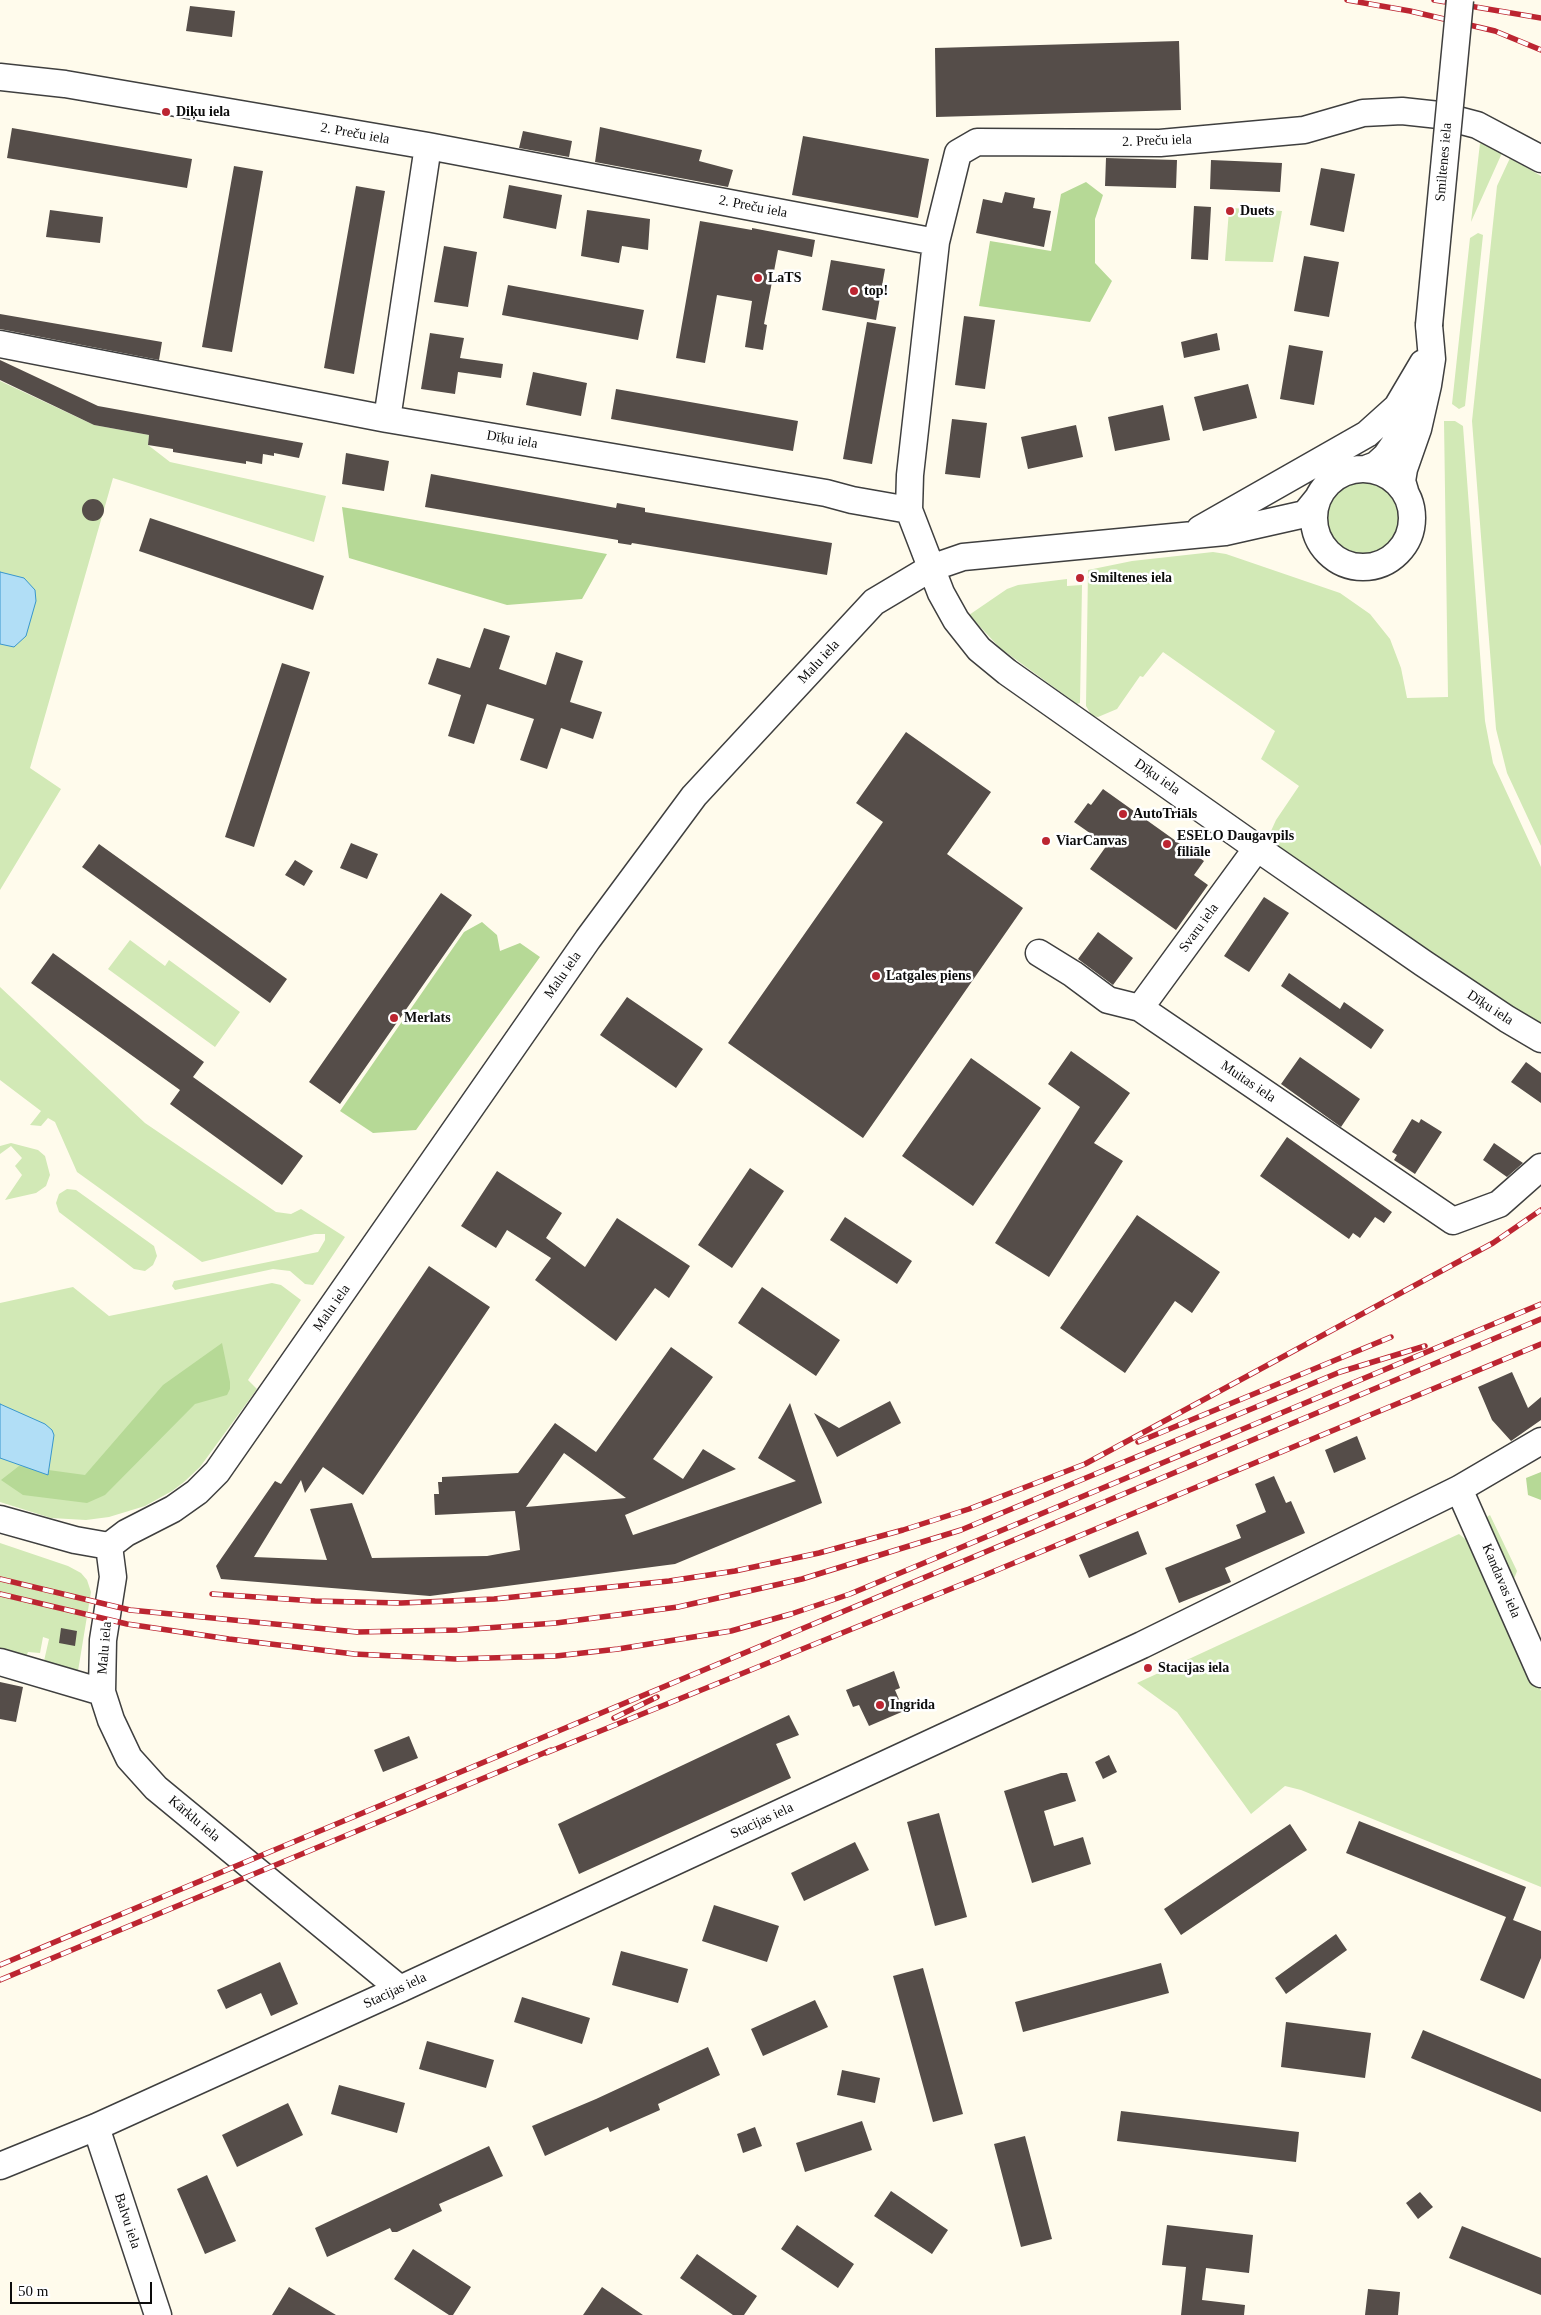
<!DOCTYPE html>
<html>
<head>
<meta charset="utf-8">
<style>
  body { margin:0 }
  #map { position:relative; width:1541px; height:2315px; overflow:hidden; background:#fffbec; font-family:Georgia,serif }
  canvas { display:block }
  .scale { position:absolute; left:10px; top:2282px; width:142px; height:22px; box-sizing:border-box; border:2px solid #0c0c0c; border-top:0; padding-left:6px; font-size:15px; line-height:18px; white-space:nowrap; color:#0c0c0c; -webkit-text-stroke:4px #fff; paint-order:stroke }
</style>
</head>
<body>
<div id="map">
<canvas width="1541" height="2315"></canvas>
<div class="scale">50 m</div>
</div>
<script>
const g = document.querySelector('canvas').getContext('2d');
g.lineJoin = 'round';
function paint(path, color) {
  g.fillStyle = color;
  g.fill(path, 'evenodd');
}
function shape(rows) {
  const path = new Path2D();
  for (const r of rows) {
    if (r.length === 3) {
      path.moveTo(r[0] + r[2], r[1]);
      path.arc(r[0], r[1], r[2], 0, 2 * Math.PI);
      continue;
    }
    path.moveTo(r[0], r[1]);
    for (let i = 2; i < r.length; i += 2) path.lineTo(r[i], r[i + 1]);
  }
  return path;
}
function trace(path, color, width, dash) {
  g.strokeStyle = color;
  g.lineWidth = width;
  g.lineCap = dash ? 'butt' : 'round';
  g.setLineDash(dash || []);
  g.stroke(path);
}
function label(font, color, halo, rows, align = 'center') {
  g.font = font + ' Georgia,serif';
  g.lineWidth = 5;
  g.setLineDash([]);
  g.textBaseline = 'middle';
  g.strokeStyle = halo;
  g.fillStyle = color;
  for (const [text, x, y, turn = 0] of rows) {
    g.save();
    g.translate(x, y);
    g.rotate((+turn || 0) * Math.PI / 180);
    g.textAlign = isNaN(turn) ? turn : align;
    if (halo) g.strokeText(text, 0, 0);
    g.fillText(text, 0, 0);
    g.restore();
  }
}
const green = shape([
  [1480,143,1502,153,1471,222],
  [1510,158,1541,176,1541,846,1507,773,1496,729,1472,421,1497,186],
  [1232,208,1282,211,1273,262,1225,261,1229,210],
  [1478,233,1483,235,1465,406,1459,409,1452,404,1470,238],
  [0,381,94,425,149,435,148,445,170,462,326,496,314,542,113,478,30,768,61,789,0,890],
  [1444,421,1455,421,1463,426,1485,721,1493,763,1541,867,1541,1029,1266,842,1276,820,1299,786,1261,759,1275,731,1163,652,1143,677,1140,676,1117,709,1098,717,1092,716,1086,706,1088,570,1132,561,1213,552,1226,554,1340,593,1370,614,1390,639,1401,668,1407,698,1448,697],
  [1362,518,42],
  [1067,579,1067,586,1082,585,1080,703,1077,704,1000,648,969,615,1007,589,1018,585],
  [130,940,165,966,169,960,240,1012,215,1047,108,969],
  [0,987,145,1123,276,1212,291,1214,301,1209,345,1237,313,1285,305,1284,290,1271,273,1269,175,1290,172,1286,174,1281,318,1252,325,1240,325,1234,315,1234,202,1262,77,1172,55,1122,48,1118,41,1126,30,1125,41,1111,0,1080],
  [11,1143,38,1150,45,1156,50,1175,46,1186,36,1193,5,1200,22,1175,15,1166,22,1158,11,1146,0,1154,0,1146],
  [67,1189,76,1190,154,1246,157,1256,153,1265,145,1271,134,1269,59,1212,56,1203,59,1194],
  [272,1283,281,1285,301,1300,248,1380,257,1389,200,1467,184,1482,172,1491,145,1506,109,1517,86,1520,51,1518,0,1502,0,1303,73,1287,109,1316],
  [1490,1515,1517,1571,1514,1579,1510,1579,1485,1518],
  [1459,1534,1469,1542,1498,1589,1541,1691,1541,1887,1301,1790,1285,1786,1251,1814,1177,1712,1137,1683],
  [0,1543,68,1566,81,1573,87,1580,91,1592,78,1671,73,1671,44,1661,49,1639,43,1637,40,1653,28,1652,26,1657,0,1650]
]);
const forest = shape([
  [1086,182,1103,195,1095,219,1095,263,1112,281,1090,322,979,306,990,241,1051,251,1061,194],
  [342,507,607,554,582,599,507,605,349,558],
  [482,922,497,935,500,951,520,943,540,957,416,1130,373,1133,340,1111,464,932],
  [222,1343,230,1382,230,1389,227,1395,195,1404,105,1495,87,1503,23,1495,1,1480,19,1466,85,1475,163,1385],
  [1541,1472,1541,1500,1528,1495,1526,1478]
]);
const water = shape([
  [0,572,24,578,35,590,36,601,26,636,14,647,0,644,0,572],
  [0,1404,45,1424,52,1430,54,1435,48,1475,0,1458,0,1404]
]);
const building = shape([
  [190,6,235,11,232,37,186,31],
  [1179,41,1181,110,936,117,935,48],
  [600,127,702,150,699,161,733,170,728,187,595,162],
  [12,128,192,159,187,188,7,158],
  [523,131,572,141,569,157,519,148],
  [803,136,929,159,918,218,792,195],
  [1106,158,1177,160,1176,188,1105,186],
  [1211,160,1282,163,1280,192,1210,189],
  [234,166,263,171,232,352,202,347],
  [1321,168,1355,174,1344,232,1310,225],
  [509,185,562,195,556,229,503,218],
  [356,186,385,191,354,374,324,368],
  [1005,192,1035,198,1033,208,1051,211,1044,247,976,233,983,199,1002,203],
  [1194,206,1211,207,1208,260,1191,259],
  [50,210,103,217,100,243,46,237],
  [587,210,650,219,648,250,622,246,619,263,581,256],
  [700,221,752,230,752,228,815,240,812,257,778,250,764,324,767,325,763,350,745,347,752,301,717,295,705,363,676,358],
  [444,246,477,252,468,307,434,302],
  [1304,256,1339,262,1329,317,1294,311],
  [831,260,885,269,876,320,822,310],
  [508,285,644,310,638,340,502,315],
  [0,314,162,342,159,360,0,329],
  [964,316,995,320,985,389,955,385],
  [867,322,896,327,872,464,843,459],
  [430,333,464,338,460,358,503,364,501,378,458,372,455,394,421,389],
  [1217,333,1220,350,1184,358,1181,342],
  [1289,345,1323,351,1314,405,1280,399],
  [0,360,98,406,303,443,299,458,274,453,274,456,263,454,262,464,246,461,246,464,173,452,173,449,148,445,149,435,94,425,0,380],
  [533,372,587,383,581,416,526,405],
  [1248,384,1257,418,1203,431,1194,397],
  [616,389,798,421,793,451,611,419],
  [1163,405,1170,440,1115,451,1108,417],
  [952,419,987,423,980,478,945,474],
  [1076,425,1083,457,1028,469,1021,437],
  [346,453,389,461,384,491,342,484],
  [431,474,616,508,617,503,645,508,645,512,832,543,827,575,632,543,631,545,618,543,618,540,425,507],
  [93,510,11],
  [150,518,324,576,313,610,139,551],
  [484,628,510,636,499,669,546,685,556,652,583,661,570,702,602,712,593,739,561,728,547,769,520,760,534,719,487,704,474,744,448,736,461,695,428,684,437,658,470,668],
  [282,663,310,672,254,847,225,837],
  [906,732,991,792,947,854,1023,908,863,1138,728,1043,883,822,856,803],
  [1103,789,1204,861,1194,875,1208,885,1176,930,1090,869,1107,845,1074,822,1088,803,1091,805],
  [351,843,378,854,367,879,340,868],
  [99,844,287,979,270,1003,82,867],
  [295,860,313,871,304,886,285,875],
  [441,893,472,915,340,1104,309,1082],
  [1264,897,1289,913,1249,972,1224,956],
  [1098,932,1133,958,1113,985,1078,959],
  [53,953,204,1062,193,1077,303,1156,282,1185,170,1104,180,1090,31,983],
  [1289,973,1340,1009,1344,1002,1384,1030,1371,1049,1281,986],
  [627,997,703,1049,676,1088,600,1035],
  [1071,1051,1130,1093,1094,1143,1123,1161,1049,1277,995,1243,1080,1107,1048,1084],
  [1300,1057,1360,1099,1341,1127,1281,1084],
  [971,1058,1041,1108,973,1206,902,1156],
  [1526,1062,1541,1073,1541,1103,1511,1082],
  [1412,1119,1419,1123,1421,1119,1442,1132,1415,1174,1394,1160,1397,1155,1392,1152],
  [1287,1137,1392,1212,1384,1223,1375,1217,1360,1238,1353,1233,1349,1239,1260,1176],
  [1494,1143,1523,1163,1507,1177,1483,1160],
  [750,1168,784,1191,732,1268,698,1245],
  [497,1171,562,1213,546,1238,585,1267,617,1218,690,1266,669,1298,655,1288,616,1341,535,1280,551,1258,507,1230,496,1248,461,1226],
  [1137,1215,1220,1272,1192,1313,1175,1301,1125,1373,1060,1328],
  [845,1217,912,1261,897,1284,830,1240],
  [429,1266,490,1307,363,1495,323,1467,305,1493,301,1480,254,1557,327,1560,310,1509,352,1503,372,1558,487,1556,520,1550,515,1511,435,1515,434,1494,439,1494,438,1482,442,1482,442,1477,518,1473,555,1423,596,1452,671,1347,713,1377,653,1459,683,1479,703,1449,736,1469,625,1515,633,1535,796,1481,758,1458,790,1403,822,1503,675,1564,430,1596,221,1579,216,1566,275,1481,281,1484],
  [564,1453,626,1498,526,1507],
  [762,1287,840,1340,816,1376,738,1323],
  [1512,1372,1528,1408,1541,1397,1541,1420,1511,1441,1492,1420,1478,1387],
  [890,1401,901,1423,837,1457,814,1413,839,1428],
  [1357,1436,1366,1459,1334,1473,1325,1450],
  [1274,1476,1286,1503,1291,1501,1305,1533,1225,1568,1231,1582,1179,1603,1165,1568,1241,1538,1236,1525,1266,1512,1255,1484],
  [1138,1531,1147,1554,1089,1578,1079,1555],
  [61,1628,77,1631,75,1646,59,1643],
  [894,1671,900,1688,895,1690,904,1711,869,1726,859,1705,853,1707,846,1690],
  [0,1682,23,1687,16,1722,0,1719],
  [789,1715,799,1735,776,1744,791,1778,579,1874,558,1824],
  [409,1736,418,1758,383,1772,374,1750],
  [1109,1755,1117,1772,1103,1779,1095,1762],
  [1061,1773,1067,1773,1076,1801,1044,1811,1054,1846,1083,1837,1091,1864,1032,1883,1004,1791],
  [939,1813,967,1917,935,1926,907,1822],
  [1359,1821,1526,1887,1513,1920,1541,1931,1541,1958,1524,1999,1480,1980,1506,1917,1346,1853],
  [1290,1824,1307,1850,1181,1935,1164,1909],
  [855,1842,869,1870,804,1901,791,1873],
  [714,1905,779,1926,767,1962,702,1941],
  [1336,1934,1347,1950,1286,1994,1275,1978],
  [621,1951,688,1969,678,2003,612,1985],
  [280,1962,298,2004,271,2016,261,1993,226,2009,217,1990],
  [1161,1963,1169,1993,1023,2032,1015,2002],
  [923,1968,963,2114,933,2122,893,1976],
  [522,1997,590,2018,582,2044,514,2022],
  [815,2000,828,2027,763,2056,751,2029],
  [1286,2022,1371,2033,1365,2078,1281,2067],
  [1423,2030,1541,2079,1541,2112,1411,2058],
  [427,2041,494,2060,486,2088,419,2069],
  [708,2047,720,2075,658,2104,660,2110,610,2132,608,2127,545,2156,532,2126,596,2099],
  [842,2070,880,2078,875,2103,837,2095],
  [339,2085,405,2103,397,2133,331,2114],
  [288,2103,303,2135,237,2167,222,2135],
  [1121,2111,1299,2132,1296,2162,1117,2141],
  [862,2121,872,2150,805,2172,796,2143],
  [755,2127,762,2146,743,2153,737,2134],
  [1025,2136,1052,2239,1021,2247,994,2144],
  [489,2146,503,2176,439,2204,442,2211,397,2232,392,2232,390,2228,327,2257,315,2228],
  [207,2175,236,2241,205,2254,177,2189],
  [891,2191,948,2230,932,2254,874,2216],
  [1420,2192,1433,2207,1418,2219,1406,2203],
  [797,2225,854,2264,838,2288,781,2249],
  [1167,2225,1253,2235,1249,2273,1206,2268,1202,2300,1245,2305,1244,2315,1181,2315,1186,2267,1162,2265],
  [1462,2226,1541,2258,1541,2295,1449,2258],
  [413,2249,471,2287,453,2315,449,2315,394,2279],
  [697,2254,757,2296,744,2315,733,2315,680,2278],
  [289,2287,336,2315,272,2315],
  [602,2287,643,2315,583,2315],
  [1368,2289,1400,2292,1398,2315,1365,2315]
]);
const minor = shape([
  [0,77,65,84,428,146,936,242],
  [1541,159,1477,125,1439,115,1402,111,1363,113,1304,130,1160,143,977,142,958,153,936,242,910,475,909,510,941,593,956,620,979,649,1007,672,1257,848,1423,963,1507,1019,1541,1039],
  [0,344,387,419,826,493,852,500,909,510],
  [387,419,428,146],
  [1368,468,1376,465,1386,456,1395,443,1408,415],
  [1363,518,49],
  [1405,491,1402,481,1404,469,1418,429,1428,385,1432,359,1429,325],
  [1200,529,1367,434,1397,407,1423,363],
  [1039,953,1073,974,1108,1000,1140,1008,1453,1221,1499,1204,1541,1167],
  [1140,1008,1257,848],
  [1459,1489,1541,1674],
  [0,1519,75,1540,109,1546],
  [0,1662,102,1692],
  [400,1989,156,1788,129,1758,111,1720,102,1692,103,1640,113,1577,109,1546,126,1533,173,1509,197,1492,217,1472,588,939,694,796,874,602,931,568,963,557,1225,532,1305,514,1318,498],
  [96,2127,158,2315],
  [0,2166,96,2127,400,1989,1142,1645,1459,1489,1541,1441]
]);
const rail = shape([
  [1347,0,1410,11,1495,31,1541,50],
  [1434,0,1541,18],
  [1138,1442,1391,1337],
  [0,1579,130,1610,357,1632,458,1630,556,1623,678,1607,802,1579,961,1530,1340,1372,1425,1346],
  [0,1594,127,1624,229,1639,354,1654,455,1659,556,1656,618,1649,731,1631,791,1614,850,1594,1541,1304],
  [212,1594,315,1601,401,1603,494,1599,669,1581,735,1571,819,1553,903,1530,969,1509,1085,1464,1493,1243,1541,1210],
  [614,1718,657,1697],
  [546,1753,985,1575,1541,1344],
  [0,1965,1541,1319],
  [0,1980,551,1750]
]);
const minorBridge = shape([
  [1429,325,1460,0]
]);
const markers = [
  [166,112,5,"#bc2531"],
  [1230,211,5,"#bc2531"],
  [758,278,5,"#bc2531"],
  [854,291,5,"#bc2531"],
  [1080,578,5,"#bc2531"],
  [1123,814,5,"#bc2531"],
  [1046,841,5,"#bc2531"],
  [1167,844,5,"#bc2531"],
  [876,976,5,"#bc2531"],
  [394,1018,5,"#bc2531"],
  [1148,1668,5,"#bc2531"],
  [880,1705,5,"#bc2531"]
];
const poiNames = [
  ["Diķu iela",176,112],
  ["Duets",1240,211],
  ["LaTS",768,278],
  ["top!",864,291],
  ["Smiltenes iela",1090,578],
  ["AutoTriāls",1133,814],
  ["ESELO Daugavpils",1177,836],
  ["filiāle",1177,852],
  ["ViarCanvas",1056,841],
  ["Latgales piens",886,976],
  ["Merlats",404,1018],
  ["Stacijas iela",1158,1668],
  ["Ingrida",890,1705]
];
const streetNames = [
  ["2. Preču iela",355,134,10],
  ["2. Preču iela",1157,141,-2],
  ["Smiltenes iela",1444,162,-85],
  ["2. Preču iela",753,207,11],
  ["Dīķu iela",512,440,10],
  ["Malu iela",819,662,-47],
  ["Dīķu iela",1157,777,35],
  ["Svaru iela",1199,928,-54],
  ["Malu iela",563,975,-55],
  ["Dīķu iela",1490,1008,33],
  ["Muitas iela",1248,1082,34],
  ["Malu iela",332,1308,-55],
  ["Kandavas iela",1501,1581,67],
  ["Malu iela",105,1648,-85],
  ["Kārklu iela",194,1819,40],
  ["Stacijas iela",762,1821,-25],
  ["Stacijas iela",395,1991,-25],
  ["Balvu iela",127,2221,72]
];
paint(green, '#d2e9b6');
paint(forest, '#b6d996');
paint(water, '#b1def6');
trace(water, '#3896cd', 1);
paint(building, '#554d49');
trace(minor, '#3f3f3f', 29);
trace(minor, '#fff', 26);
trace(rail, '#bc2531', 5.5);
trace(rail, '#fff', 4, [11]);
trace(minorBridge, '#3f3f3f', 29, []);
trace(minorBridge, '#fff', 26);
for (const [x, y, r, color] of markers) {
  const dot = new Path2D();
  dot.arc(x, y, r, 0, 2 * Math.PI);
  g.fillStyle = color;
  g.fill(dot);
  trace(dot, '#fff', 2);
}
label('bold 14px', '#0c0c0c', '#fff', poiNames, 'left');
label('14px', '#0c0c0c', '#fff', streetNames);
</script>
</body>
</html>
